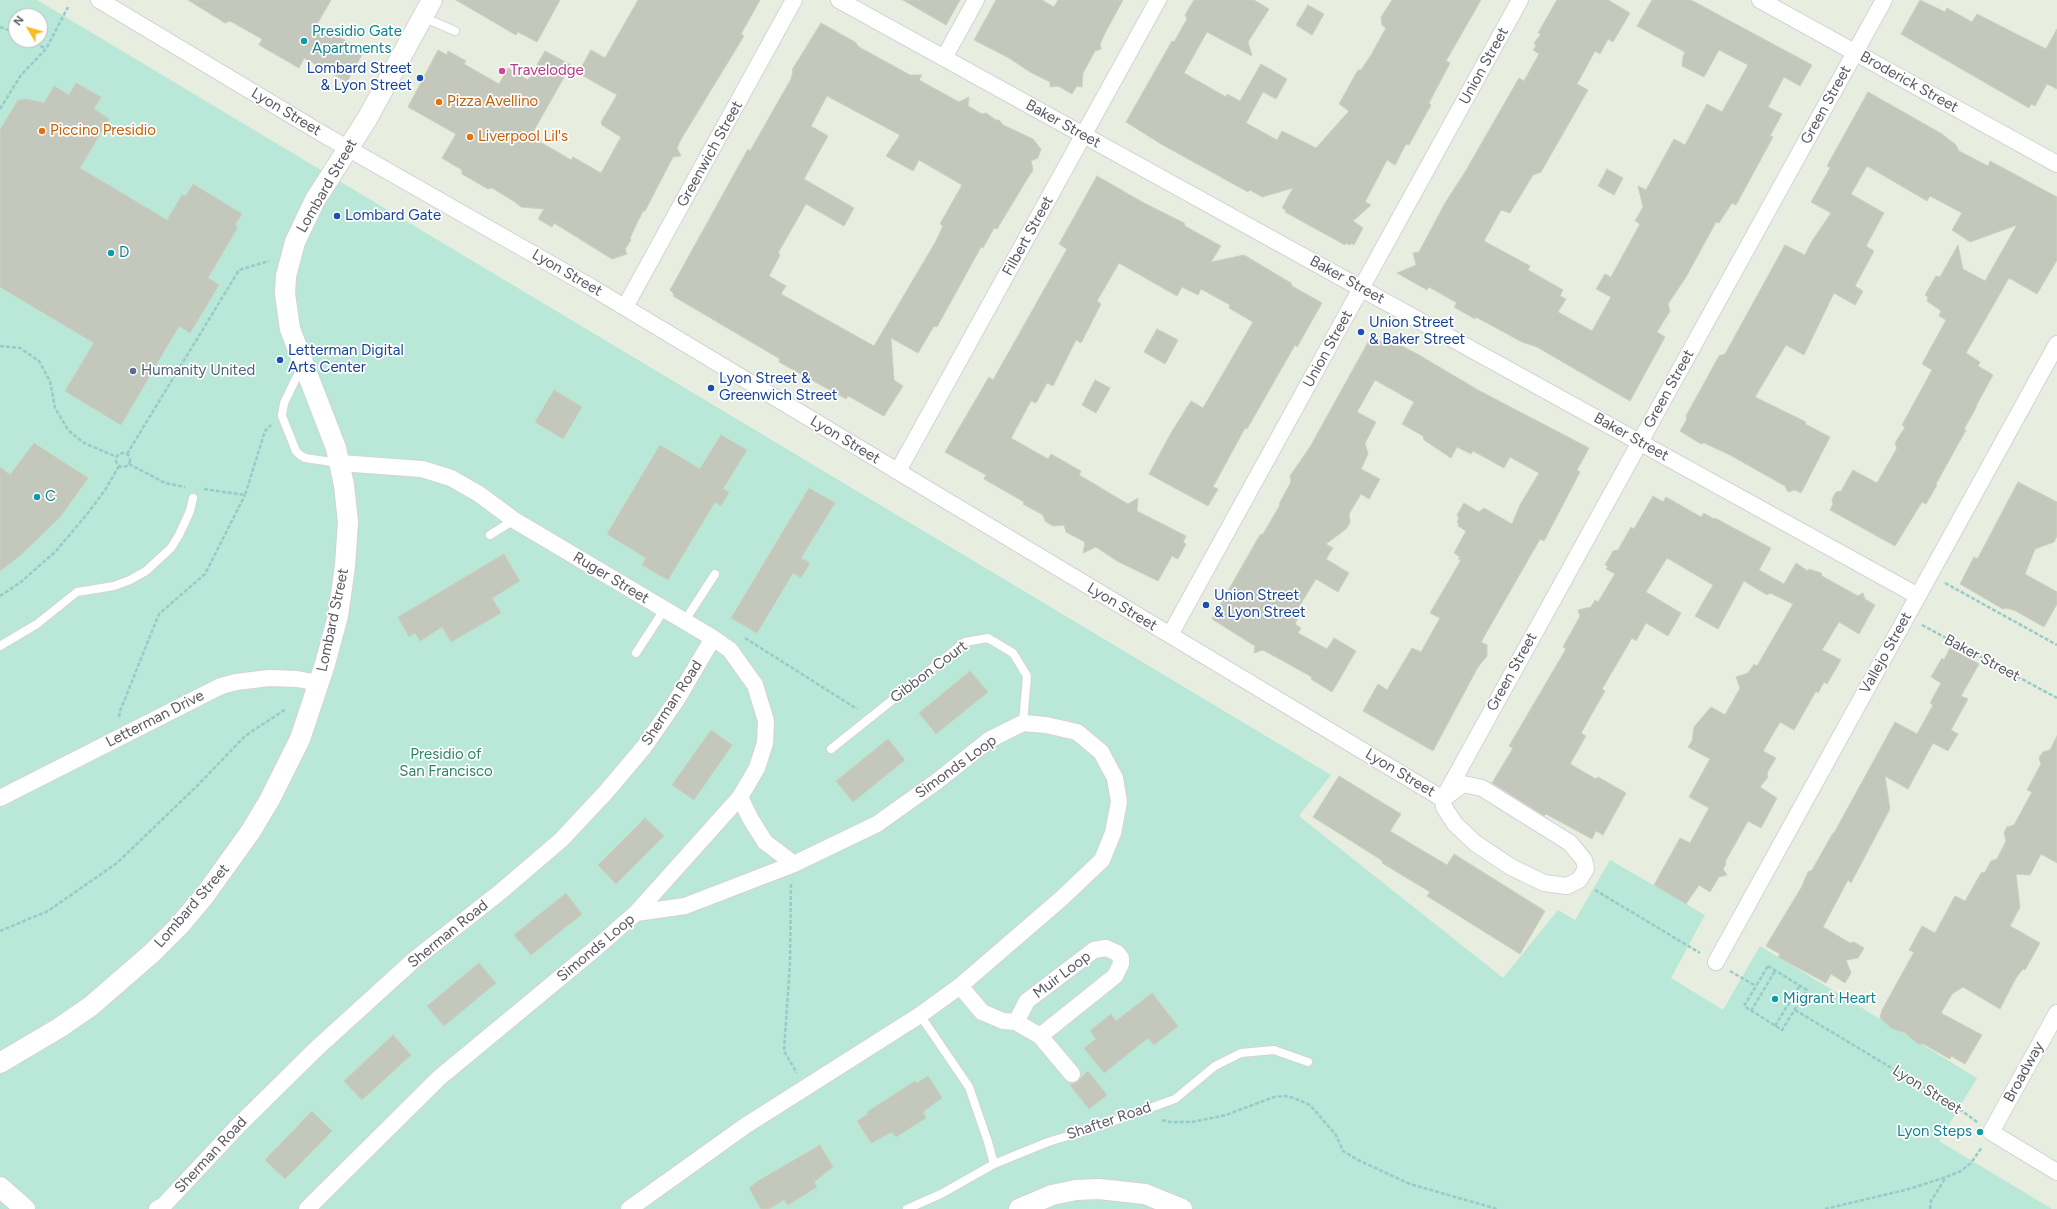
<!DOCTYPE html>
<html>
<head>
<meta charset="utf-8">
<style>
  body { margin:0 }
  #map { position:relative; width:2057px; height:1209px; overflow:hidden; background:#e7eddf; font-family:Figtree,sans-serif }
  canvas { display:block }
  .north { position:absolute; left:8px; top:8px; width:40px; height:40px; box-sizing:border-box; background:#fff; border:1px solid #bdbcc0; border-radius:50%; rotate:308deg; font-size:11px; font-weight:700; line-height:16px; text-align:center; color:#5a5862 }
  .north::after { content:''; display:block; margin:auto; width:14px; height:18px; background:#f4be1e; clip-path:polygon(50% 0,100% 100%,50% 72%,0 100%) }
</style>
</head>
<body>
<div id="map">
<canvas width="2057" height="1209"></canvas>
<div class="north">N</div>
</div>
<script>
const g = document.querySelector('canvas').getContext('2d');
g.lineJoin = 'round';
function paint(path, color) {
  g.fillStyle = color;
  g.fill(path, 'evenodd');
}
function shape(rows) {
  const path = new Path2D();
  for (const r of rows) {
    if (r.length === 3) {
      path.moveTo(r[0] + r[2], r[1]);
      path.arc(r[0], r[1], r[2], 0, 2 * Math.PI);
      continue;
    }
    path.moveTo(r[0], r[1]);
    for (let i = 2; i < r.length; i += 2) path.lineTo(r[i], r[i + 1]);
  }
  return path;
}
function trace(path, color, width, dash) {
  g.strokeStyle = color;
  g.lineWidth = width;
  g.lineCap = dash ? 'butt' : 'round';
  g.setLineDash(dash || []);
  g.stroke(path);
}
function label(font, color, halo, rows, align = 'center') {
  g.font = font + ' Figtree,sans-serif';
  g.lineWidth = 3.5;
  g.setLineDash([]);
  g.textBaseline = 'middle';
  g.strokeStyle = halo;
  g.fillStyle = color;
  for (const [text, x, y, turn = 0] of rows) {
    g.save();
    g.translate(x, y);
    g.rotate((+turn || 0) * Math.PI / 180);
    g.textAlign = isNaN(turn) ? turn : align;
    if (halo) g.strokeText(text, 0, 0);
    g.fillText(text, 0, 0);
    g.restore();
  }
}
const green = shape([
  [0,0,37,0,1331,775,1299,816,1503,978,1558,910,1575,920,1610,860,1705,915,1671,978,1723,1010,1760,946,1977,1078,1939,1141,2052,1209,0,1209],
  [16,16,40,16,40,40,16,40]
]);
const building = shape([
  [188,0,331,0,317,24,364,51,347,82,304,58,299,68,259,45,262,39,230,21,225,23,188,0],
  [456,0,560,0,537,42,518,32,516,35,456,0],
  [638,0,760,0,741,34,744,36,680,141,677,148,681,156,673,157,645,211,643,211,630,238,631,240,625,249,627,254,612,259,554,223,552,227,538,219,544,209,521,207,515,202,492,188,488,189,462,174,462,170,442,158,456,134,408,107,438,50,447,55,448,51,466,61,464,64,499,84,508,68,528,80,545,51,571,65,532,134,541,140,540,142,556,151,571,160,573,157,601,173,621,137,602,125,601,122,617,95,578,73,591,50,605,58,638,0],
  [903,0,960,0,946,25,903,0],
  [996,0,1042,0,1054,7,1058,0,1123,0,1105,33,1100,44,1101,49,1095,51,1083,73,1082,87,1077,86,1072,94,1058,86,1050,87,1050,82,1030,72,1009,58,974,40,996,0],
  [1194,0,1254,0,1269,9,1248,42,1252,56,1207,32,1184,73,1226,97,1227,94,1240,101,1261,64,1287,79,1276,99,1263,92,1246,123,1277,140,1282,131,1316,148,1349,111,1339,104,1358,70,1361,70,1371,55,1386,28,1382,25,1381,17,1392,0,1481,0,1446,61,1450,63,1429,103,1431,105,1409,145,1406,144,1395,165,1387,160,1365,202,1371,205,1353,221,1363,228,1354,245,1351,243,1350,245,1346,243,1345,245,1285,212,1286,210,1282,208,1293,188,1262,197,1250,190,1248,192,1161,144,1126,122,1172,41,1174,42,1187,19,1185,15,1194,0],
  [1557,0,1608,0,1630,13,1613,42,1608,39,1600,54,1595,51,1577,84,1588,90,1541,172,1533,175,1510,213,1501,210,1484,241,1530,266,1528,270,1563,290,1560,296,1566,299,1558,312,1592,331,1611,297,1596,289,1605,274,1611,277,1640,224,1635,221,1643,207,1638,186,1646,190,1674,139,1685,145,1707,104,1722,112,1748,65,1719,50,1704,77,1682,66,1683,57,1685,52,1637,26,1652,0,1691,0,1812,65,1800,86,1784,77,1768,107,1782,114,1770,136,1773,137,1736,205,1732,203,1719,223,1716,222,1686,277,1668,304,1670,311,1657,332,1665,337,1630,401,1537,347,1522,342,1476,317,1475,319,1454,307,1457,303,1429,287,1427,290,1397,273,1416,265,1413,253,1419,252,1445,203,1465,172,1519,78,1524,81,1539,54,1533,50,1536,46,1534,43,1541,34,1538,33,1557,0],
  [1920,0,1945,12,1947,8,1972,22,1977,14,2046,49,2057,29,2057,89,2047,84,2035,106,2031,104,2029,108,1901,34,1920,0],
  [1308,5,1324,14,1312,35,1296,25,1308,5],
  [821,23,855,42,859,47,910,75,922,75,919,80,959,102,969,97,968,106,982,114,986,113,996,120,999,120,1003,125,1033,139,1041,149,1038,158,1031,161,1033,170,1026,181,997,229,994,228,983,248,981,247,937,327,934,326,918,353,891,338,894,380,903,386,884,416,848,396,846,399,779,362,780,359,673,296,674,294,670,290,748,149,750,151,791,79,793,71,792,70,821,23],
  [827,96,900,135,886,156,913,171,919,160,962,185,940,224,943,226,936,241,874,346,781,294,786,286,769,276,780,255,778,253,806,204,844,226,854,208,804,179,828,136,811,126,827,96],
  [76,83,101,97,94,109,109,119,80,168,167,220,182,195,186,196,193,184,242,214,235,225,238,227,208,278,219,285,190,333,179,326,121,425,65,391,94,343,0,287,0,130,18,100,26,99,44,103,54,86,69,95,76,83],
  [1868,92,1942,134,1956,145,1959,151,1988,166,1990,161,2057,197,2057,260,2037,294,2009,278,1966,353,1980,362,1978,366,1993,375,1976,406,1977,406,1964,429,1966,430,1936,484,1937,485,1926,504,1922,502,1895,546,1830,510,1833,504,1832,499,1836,492,1841,491,1853,470,1877,483,1897,448,1895,443,1905,427,1902,425,1932,370,1922,364,1946,320,1939,316,1941,311,1927,301,1928,297,1925,295,1936,276,1940,277,1958,245,1963,269,1985,281,2017,225,1970,242,1952,230,1962,213,1930,196,1927,201,1867,166,1851,194,1884,213,1866,246,1874,251,1855,286,1863,291,1855,305,1834,293,1804,355,1786,345,1755,397,1806,422,1805,424,1830,437,1801,493,1795,490,1788,492,1785,486,1730,455,1704,443,1701,444,1680,431,1687,419,1686,416,1719,356,1725,354,1785,245,1805,255,1812,241,1831,213,1811,202,1830,168,1827,166,1868,92],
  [1607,169,1623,178,1614,195,1598,186,1607,169],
  [1097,176,1144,203,1184,223,1185,226,1221,246,1211,262,1244,255,1291,283,1292,286,1322,303,1297,347,1295,345,1247,429,1245,428,1213,487,1218,489,1208,506,1149,474,1171,433,1191,401,1203,408,1253,322,1229,308,1230,305,1201,289,1198,295,1182,287,1177,296,1119,263,1097,301,1101,304,1081,343,1076,340,1053,386,1047,383,1036,403,1031,401,1011,438,1048,459,1051,454,1081,471,1079,475,1128,504,1138,498,1137,511,1186,536,1183,542,1186,544,1178,559,1172,556,1158,581,1117,561,1096,547,1083,553,1085,542,1066,532,1064,525,1053,526,1045,521,1043,515,1023,504,1024,502,984,479,986,475,945,452,989,377,993,380,1067,249,1059,244,1097,176],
  [1157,329,1178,340,1165,364,1144,352,1157,329],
  [1372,335,1384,344,1387,338,1419,355,1478,390,1589,448,1577,470,1580,472,1544,541,1540,539,1481,642,1487,645,1487,656,1478,667,1433,751,1363,711,1378,684,1387,690,1412,648,1421,652,1440,618,1430,613,1461,560,1458,559,1460,557,1454,553,1466,531,1458,526,1459,524,1457,522,1459,518,1457,515,1464,503,1479,512,1484,508,1512,524,1520,505,1539,473,1510,457,1504,468,1473,451,1471,454,1457,447,1451,458,1424,440,1423,436,1402,424,1414,402,1375,380,1357,412,1376,422,1365,443,1368,454,1361,469,1380,479,1369,499,1361,494,1349,514,1350,523,1346,529,1326,544,1333,548,1326,559,1349,573,1338,592,1316,579,1297,610,1301,612,1295,624,1301,628,1298,633,1327,649,1334,638,1356,651,1332,692,1311,679,1312,677,1263,650,1254,653,1255,646,1212,619,1257,540,1260,535,1263,534,1280,505,1279,504,1291,482,1290,476,1310,447,1372,335],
  [1095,380,1110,388,1096,413,1082,405,1095,380],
  [554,390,582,407,563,439,535,422,554,390],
  [721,435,747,450,723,489,729,492,721,506,715,502,668,580,642,565,646,558,607,534,660,445,700,469,721,435],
  [34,443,88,478,61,516,21,555,0,571,0,467,10,475,34,443],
  [2018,482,2057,502,2057,536,2054,542,2035,549,2025,574,2057,592,2057,604,2044,627,2016,611,2006,608,2003,609,1960,584,1974,557,1977,559,1979,556,2018,482],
  [809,488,835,503,801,558,810,563,801,578,793,573,757,633,731,618,809,488],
  [1653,496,1663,502,1666,497,1701,517,1704,513,1714,519,1715,518,1771,548,1759,570,1784,584,1796,563,1808,571,1809,569,1821,573,1822,576,1858,596,1863,593,1865,599,1875,605,1859,634,1839,622,1822,650,1841,660,1827,684,1824,682,1818,693,1816,691,1794,730,1780,722,1763,751,1776,758,1767,773,1768,777,1760,787,1777,798,1761,828,1748,821,1725,862,1726,864,1723,869,1727,875,1719,877,1710,892,1699,885,1686,904,1654,885,1680,838,1690,843,1709,808,1689,797,1710,759,1688,747,1692,741,1694,727,1711,707,1725,715,1740,688,1736,677,1748,673,1754,664,1757,666,1793,604,1770,593,1767,595,1744,581,1718,629,1695,616,1713,585,1667,558,1646,592,1681,613,1668,636,1646,623,1636,641,1632,638,1602,689,1605,691,1581,733,1586,736,1570,764,1596,779,1598,777,1626,793,1603,835,1596,831,1592,839,1546,814,1544,816,1492,783,1513,748,1509,746,1566,649,1563,647,1580,616,1578,610,1591,607,1595,600,1598,602,1615,574,1606,569,1608,566,1605,565,1613,551,1618,550,1631,527,1634,529,1653,496],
  [504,554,520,581,492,598,501,613,451,642,442,627,420,641,415,633,409,637,398,617,504,554],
  [1950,648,1979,664,1961,696,1968,699,1951,730,1958,734,1948,751,1933,743,1908,789,1885,776,1890,809,1851,883,1848,880,1823,927,1850,943,1854,942,1864,948,1858,958,1846,960,1851,973,1845,983,1831,974,1826,983,1778,957,1780,954,1766,946,1801,888,1808,872,1812,870,1833,833,1834,833,1895,722,1917,734,1933,705,1930,703,1941,683,1931,677,1942,658,1944,660,1950,648],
  [970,671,988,692,936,734,919,713,970,671],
  [711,730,732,745,694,800,672,785,711,730],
  [2057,736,2057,863,2041,854,2030,875,2016,874,2020,907,2010,926,2040,943,2025,970,2023,969,2016,978,2000,1009,1963,987,1952,994,1941,1013,1982,1035,1965,1064,1951,1056,1950,1059,1923,1044,1918,1044,1905,1033,1891,1028,1880,1018,1882,1010,1914,952,1909,950,1922,926,1935,933,1955,896,1965,901,1981,873,1985,872,1991,861,1997,859,2006,841,2004,833,2007,827,2014,825,2032,792,2027,790,2041,764,2039,758,2043,752,2050,750,2057,736],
  [888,739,905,760,853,802,836,781,888,739],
  [1339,776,1401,814,1390,831,1447,865,1454,854,1545,911,1520,954,1427,896,1430,892,1382,863,1383,861,1313,817,1339,776],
  [645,818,664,836,616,884,598,865,645,818],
  [566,893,582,914,531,955,514,935,566,893],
  [479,963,496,983,444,1026,427,1006,479,963],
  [1152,993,1178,1026,1154,1045,1148,1038,1104,1073,1084,1048,1096,1039,1090,1031,1111,1014,1116,1021,1152,993],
  [393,1035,411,1055,362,1100,344,1081,393,1035],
  [1088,1071,1107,1095,1089,1109,1070,1085,1078,1081,1088,1071],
  [928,1076,942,1098,923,1112,926,1118,896,1137,892,1132,871,1143,857,1121,868,1114,867,1112,915,1081,917,1083,928,1076],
  [312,1111,332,1131,285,1179,265,1160,312,1111],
  [820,1145,833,1167,814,1182,817,1187,788,1205,784,1200,769,1209,761,1209,749,1188,758,1181,820,1145]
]);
const path = shape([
  [0,27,16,33],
  [30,40,46,49],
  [0,109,21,75,46,49,68,7],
  [0,346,20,348,39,361,50,381,55,408,68,430,84,443,117,457],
  [123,460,7],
  [127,454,239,270,269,261],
  [129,464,165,483,185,487],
  [204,489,245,495,265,431,271,425],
  [1945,583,2057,645],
  [0,596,21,582,56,551,88,513,105,490,119,466],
  [1922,625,2057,698],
  [745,638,857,709],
  [119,717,120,711,159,614,205,574,245,495],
  [791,884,790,962,784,1051,797,1073],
  [1595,890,1700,953],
  [0,931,48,911,117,863,197,786,245,736,286,709],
  [1768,966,1807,990,1782,1030,1744,1006,1768,966],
  [1730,971,1756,986],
  [1795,1010,1955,1106,1977,1122],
  [1751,1011,1775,971],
  [1775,1026,1800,985],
  [1162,1120,1170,1122,1192,1122,1226,1115,1274,1097,1285,1096,1294,1098,1310,1105,1336,1135,1343,1151,1358,1160,1410,1184,1497,1209],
  [1825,1209,1909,1189,1946,1177,1961,1171,1971,1163,1982,1147],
  [1930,1209,1931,1201,1946,1177]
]);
const service = shape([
  [423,17,455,31],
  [302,366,284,403,282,416,296,451,300,455,305,458,339,463],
  [490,535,514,520],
  [684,622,715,574],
  [0,646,37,624,77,592,114,586,130,580,146,571,171,548,179,535,190,511,193,498],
  [636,653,664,610],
  [831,749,965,642,988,638,1013,653,1027,676,1023,723],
  [920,1015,969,1087,988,1142,994,1164],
  [907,1209,941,1194,994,1164,1048,1142,1097,1127,1175,1099,1215,1066,1241,1053,1274,1050,1308,1062]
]);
const minor = shape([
  [99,0,321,133,591,287,1443,799],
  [839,0,1918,596],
  [1760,0,2057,164],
  [944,58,976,0],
  [625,307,794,0],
  [898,471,1158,0],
  [1170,635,1520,0],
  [1463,784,1482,788,1570,843,1584,860,1586,869,1579,880,1567,886,1544,883,1511,867,1475,843,1455,824,1444,807,1443,799,1463,784],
  [740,797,750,818,765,842,794,864],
  [0,798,221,686,236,682,269,678,297,679,319,683],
  [1443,799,1884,0],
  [1716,962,2057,344],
  [960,986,982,1012,1003,1021,1016,1022,1040,1036,1072,1074],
  [2057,1013,1991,1132,2057,1172],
  [1016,1022,1027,1001,1094,950,1106,948,1117,953,1121,958,1121,964,1115,976,1040,1036],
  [157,1209,164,1205,237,1127,316,1049,415,959,499,893,561,840,606,792,644,747,676,701,713,638],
  [307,1209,439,1078,596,948,636,913,740,797,757,768,765,743,766,721,755,685,730,650,713,638,514,520,479,494,451,478,422,469,340,463],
  [629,1209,745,1126,920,1015,960,986,1062,898,1102,860,1113,833,1119,802,1115,778,1101,752,1077,732,1046,725,1023,723,989,740,936,782,877,824,794,864,685,906,636,913]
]);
const tertiary = shape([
  [0,1063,59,1028,91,1006,152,953,180,925,205,895,251,831,270,799,300,739,325,664,338,616,345,566,348,522,344,485,336,448,290,329,285,294,286,276,295,242,315,200,367,119,432,0],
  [0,1187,25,1209],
  [1019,1209,1052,1195,1076,1190,1099,1189,1145,1194,1182,1209]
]);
const markers = [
  [304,41,4,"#0f9aa8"],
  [502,71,4,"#d1479c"],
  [420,78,4,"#1a4fb4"],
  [439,102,4,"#e8710a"],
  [42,131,4,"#e8710a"],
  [470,137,4,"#e8710a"],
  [337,216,4,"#1a4fb4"],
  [111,253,4,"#0f9aa8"],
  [1361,332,4,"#1a4fb4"],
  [280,360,4,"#1a4fb4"],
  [133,371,4,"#5c6f8a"],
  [711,388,4,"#1a4fb4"],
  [37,497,4,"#0f9aa8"],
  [1206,605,4,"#1a4fb4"],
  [1775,999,4,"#0f9aa8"],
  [1980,1132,4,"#0f9aa8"]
];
const cultureNames = [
  ["Presidio Gate",312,32],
  ["Apartments",312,49],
  ["D",119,253],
  ["C",45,497],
  ["Migrant Heart",1783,999],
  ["Lyon Steps",1972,1132,"right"]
];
const streetNames = [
  ["Union Street",1484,66,-61],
  ["Broderick Street",1909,82,29],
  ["Green Street",1826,105,-61],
  ["Lyon Street",286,112,31],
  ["Baker Street",1063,124,29],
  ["Greenwich Street",710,154,-61],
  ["Lombard Street",327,186,-60],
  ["Filbert Street",1028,236,-61],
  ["Lyon Street",567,273,30],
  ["Baker Street",1347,280,29],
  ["Union Street",1328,349,-61],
  ["Green Street",1669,389,-61],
  ["Baker Street",1631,437,29],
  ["Lyon Street",845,440,31],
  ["Ruger Street",611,578,31],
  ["Lyon Street",1122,607,31],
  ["Lombard Street",333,620,-78],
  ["Vallejo Street",1886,653,-61],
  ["Baker Street",1982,658,28],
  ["Gibbon Court",929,672,-37],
  ["Green Street",1512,672,-61],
  ["Sherman Road",672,703,-57],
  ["Letterman Drive",155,719,-27],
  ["Simonds Loop",956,767,-36],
  ["Lyon Street",1400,773,31],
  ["Lombard Street",192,906,-49],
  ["Sherman Road",448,934,-39],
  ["Simonds Loop",596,948,-40],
  ["Muir Loop",1062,975,-37],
  ["Broadway",2024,1072,-61],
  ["Lyon Street",1927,1090,32],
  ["Shafter Road",1109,1121,-19],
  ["Sherman Road",211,1155,-47]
];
const transitNames = [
  ["Lombard Street",412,69,"right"],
  ["& Lyon Street",412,86,"right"],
  ["Lombard Gate",345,216],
  ["Union Street",1369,323],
  ["& Baker Street",1369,340],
  ["Letterman Digital",288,351],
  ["Arts Center",288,368],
  ["Lyon Street &",719,379],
  ["Greenwich Street",719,396],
  ["Union Street",1214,596],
  ["& Lyon Street",1214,613]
];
const hotelNames = [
  ["Travelodge",510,71]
];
const foodNames = [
  ["Pizza Avellino",447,102],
  ["Piccino Presidio",50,131],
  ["Liverpool Lil's",478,137]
];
const serviceNames = [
  ["Humanity United",141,371]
];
const parkNames = [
  ["Presidio of",446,755],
  ["San Francisco",446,772]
];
paint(green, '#b9e7d8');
paint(building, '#c3c7bc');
trace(building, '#cad2bd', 1);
trace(service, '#d5d2da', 10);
trace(minor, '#d5d2da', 18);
trace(tertiary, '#d5d2da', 22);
trace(path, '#95ccca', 2.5, [4, 2]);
trace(service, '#fff', 8);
trace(minor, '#fff', 16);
trace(tertiary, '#fff', 20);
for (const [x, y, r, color] of markers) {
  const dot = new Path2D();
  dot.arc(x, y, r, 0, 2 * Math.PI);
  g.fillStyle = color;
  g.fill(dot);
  trace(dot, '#fff', 1.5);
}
label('15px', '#0d838f', '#fff', cultureNames, 'left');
label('15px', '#5a5862', '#fff', streetNames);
label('15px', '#164399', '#fff', transitNames, 'left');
label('15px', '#b23c85', '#fff', hotelNames, 'left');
label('15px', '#c56008', '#fff', foodNames, 'left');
label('15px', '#4e5e75', '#fff', serviceNames, 'left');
label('15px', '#2e836b', '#fff', parkNames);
</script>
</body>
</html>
